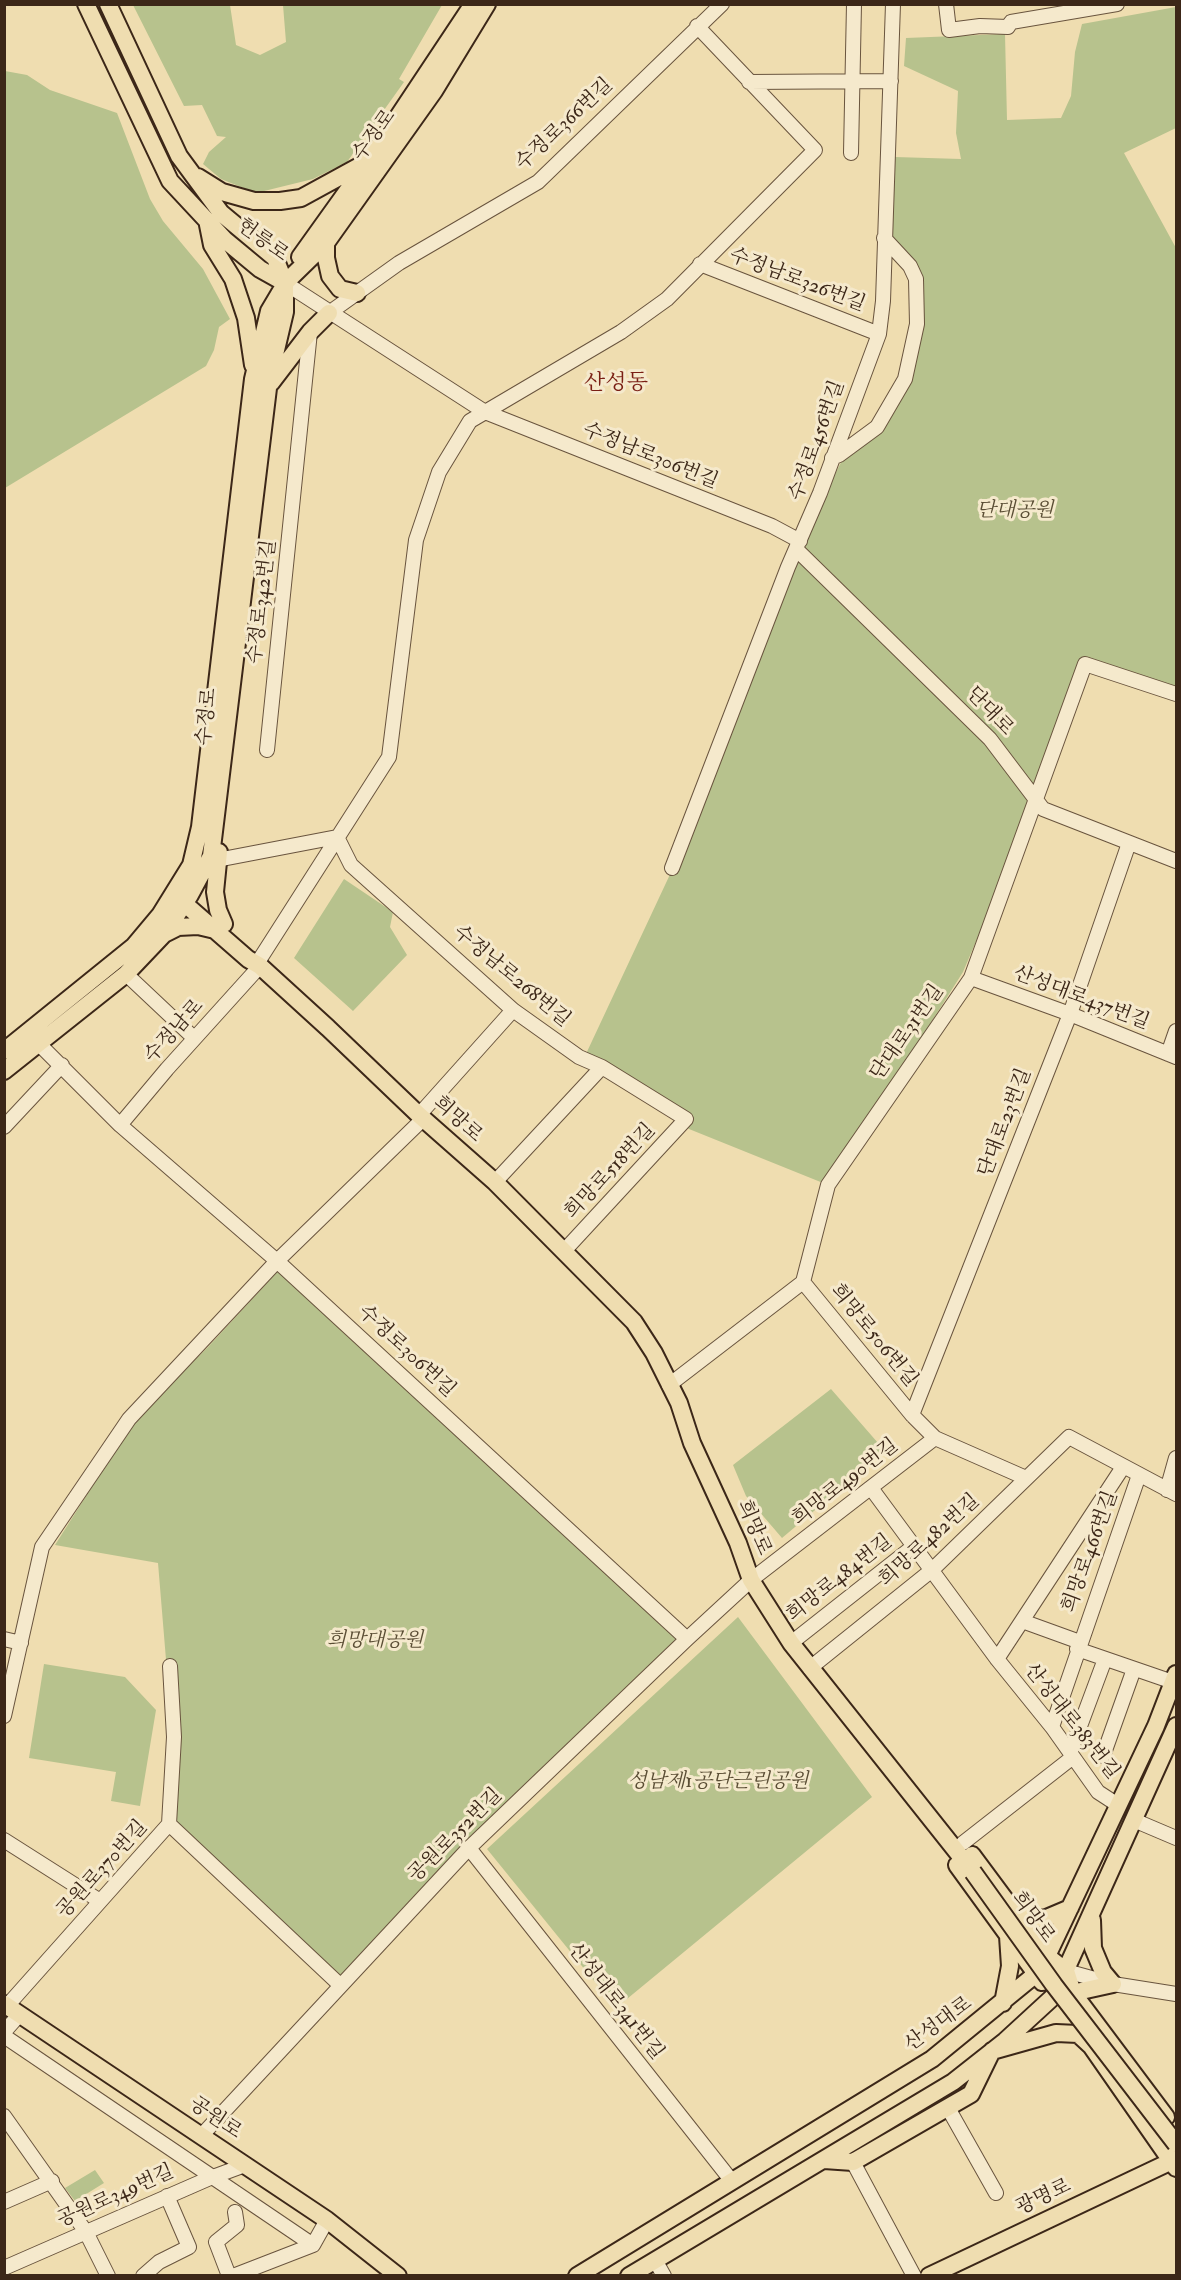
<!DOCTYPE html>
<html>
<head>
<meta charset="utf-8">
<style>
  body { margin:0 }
  #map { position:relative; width:1181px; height:2280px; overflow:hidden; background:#efddb0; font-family:"IM FELL Double Pica",serif }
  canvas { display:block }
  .frame { position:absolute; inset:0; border:6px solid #3c2718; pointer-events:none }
</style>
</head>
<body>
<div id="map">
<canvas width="1181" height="2280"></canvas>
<div class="frame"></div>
</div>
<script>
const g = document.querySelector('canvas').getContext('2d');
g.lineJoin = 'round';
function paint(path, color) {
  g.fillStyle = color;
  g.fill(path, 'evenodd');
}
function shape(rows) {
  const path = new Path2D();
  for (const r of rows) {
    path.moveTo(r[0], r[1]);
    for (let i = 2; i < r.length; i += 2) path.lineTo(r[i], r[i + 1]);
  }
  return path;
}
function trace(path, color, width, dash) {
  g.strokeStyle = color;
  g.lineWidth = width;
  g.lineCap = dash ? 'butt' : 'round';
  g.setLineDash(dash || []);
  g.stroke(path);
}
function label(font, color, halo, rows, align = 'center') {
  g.font = font + ' "IM FELL Double Pica","Noto Serif KR",serif';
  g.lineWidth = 6;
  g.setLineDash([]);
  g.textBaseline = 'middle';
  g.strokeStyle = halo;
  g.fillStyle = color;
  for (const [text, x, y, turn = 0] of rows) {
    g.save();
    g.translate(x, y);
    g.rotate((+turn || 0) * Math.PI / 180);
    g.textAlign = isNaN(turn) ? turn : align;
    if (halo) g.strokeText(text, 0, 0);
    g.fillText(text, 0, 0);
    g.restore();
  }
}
const green = shape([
  [133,5,230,5,236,45,260,55,286,42,283,5,442,5,399,79,404,82,347,162,313,179,256,193,221,179,203,164,209,152,226,137,217,136,202,105,184,106],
  [1176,7,1176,128,1124,153,1176,248,1176,691,1084,660,1036,800,963,972,828,1185,689,1129,662,1107,585,1056,673,868,800,541,849,447,862,445,905,379,916,279,892,244,887,204,895,157,961,159,956,133,958,91,904,66,906,38,1005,34,1007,120,1061,118,1071,96,1075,52,1082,24],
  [5,71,27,75,50,90,117,113,150,199,163,221,203,269,230,319,219,327,214,350,206,366,5,488],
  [344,879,393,912,390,927,407,955,353,1011,294,958],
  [278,1271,683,1639,340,1982,172,1826,172,1732,158,1563,55,1545,126,1433,160,1394,208,1347],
  [831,1389,885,1451,782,1538,746,1496,733,1465],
  [738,1617,872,1797,616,2008,487,1849],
  [44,1664,125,1677,156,1710,140,1806,111,1801,116,1772,29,1758],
  [95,2170,104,2183,75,2201,65,2188]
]);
const minor = shape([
  [946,4,949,30,980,26,1008,27,1011,22,1117,4],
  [749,82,891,81],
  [851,153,854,4],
  [700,264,879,334],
  [285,283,485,412,772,526,800,541],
  [329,313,399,263,538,182,722,4],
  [832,458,839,455,877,427,905,379,917,324,916,279,910,266,884,238],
  [796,549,990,739,1043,809,1176,861],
  [267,750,310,332],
  [217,860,337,837,351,865,513,1010,579,1057,602,1067,686,1119,564,1251],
  [672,868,788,567,820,493,879,334,883,301,893,4],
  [258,962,389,757,416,540,439,472,470,421,621,332,667,299,815,150,697,26],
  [126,974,194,1038],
  [971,978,1070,1014,1176,1057],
  [39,1044,120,1125,277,1261,423,1119],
  [1168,1054,1176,1031],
  [419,1115,513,1010],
  [120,1125,167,1069,260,966],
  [4,1127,62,1065],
  [495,1182,602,1067],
  [803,1282,828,1185,971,978,1085,664,1176,694],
  [669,1385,803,1282,912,1415,935,1438,1026,1478],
  [912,1415,1070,1014,1129,843],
  [871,1488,997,1659,1052,1727,1098,1792,1118,1805],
  [1167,1490,1176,1458],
  [1022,1621,1080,1642],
  [4,1639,21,1643],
  [791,1643,914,1546],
  [1077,1649,1173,1682],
  [997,1659,1123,1467],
  [810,1668,932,1570,1069,1437,1176,1494],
  [4,1716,42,1547,129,1419,277,1261,687,1639],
  [1052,1727,1139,1475],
  [1070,1753,1105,1659],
  [1103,1756,1134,1669],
  [1136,1821,1176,1838],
  [169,1824,340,1985],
  [4,1840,100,1901],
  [963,1843,1073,1757],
  [469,1848,731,2180],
  [1066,1971,1113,1984,1176,1994],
  [7,2006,169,1824,174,1737,170,1666],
  [4,2032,19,2015],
  [4,2036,313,2245],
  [948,2108,996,2193],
  [4,2116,86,2232,108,2276],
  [202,2135,469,1848,687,1639,751,1580,935,1438],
  [853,2162,914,2276],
  [4,2202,52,2181],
  [655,2260,664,2276],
  [4,2268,210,2178,245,2165],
  [143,2276,159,2262,189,2247,167,2196],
  [229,2276,216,2242,237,2225,235,2212],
  [233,2276,313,2245,327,2220]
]);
const major = shape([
  [86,4,170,181,225,240,260,269,285,283],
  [108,4,179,156,221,213,275,258,285,283],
  [198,177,222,192,254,201,280,201,301,198,365,163],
  [208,225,212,245,233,279,246,318,253,365],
  [326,243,326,258,330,276,340,289,357,293],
  [300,257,368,162,473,4],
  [271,383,310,332,329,313],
  [219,852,215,892,218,910,224,924],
  [173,897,185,904,248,959,260,966,328,1028,419,1115,495,1182,634,1322,654,1353,679,1403,692,1443,738,1543,751,1580,791,1643,973,1872],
  [164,934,178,927,198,926,215,930],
  [4,1051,134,946,160,915,191,865,200,827,253,379,269,311,285,284],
  [4,1071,126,974,164,934,190,895,211,856,269,380,285,312,285,283,326,243,434,91,487,4],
  [972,1855,1047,1956,1066,1971,1073,1993,1166,2117],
  [957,1865,1042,1982],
  [1016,1915,1044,1919,1070,1908],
  [1063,1995,1113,1984,1103,1972,1093,1948,1092,1920],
  [1003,2003,1010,1966,1008,1936],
  [4,2004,327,2220,398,2276],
  [1089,2043,1176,2168],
  [824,2160,853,2162,971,2094,992,2051,1056,2033,1078,2034,1092,2047],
  [577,2276,932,2059,1036,1974,1047,1956,1156,1726,1176,1674],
  [629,2276,953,2082,1005,2041,1054,1996,1176,1726],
  [929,2276,1176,2159]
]);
const majorBridge = shape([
  [973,1872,1054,1985,1176,2144]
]);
const streetNames = [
  ["수정로366번길",565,125,-43],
  ["수정로",375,136,-54],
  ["헌릉로",262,241,36],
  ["수정남로326번길",797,281,21],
  ["수정로456번길",818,441,-70],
  ["수정남로306번길",650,457,22],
  ["수정로342번길",263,602,-83],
  ["단대로",989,712,47],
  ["수정로",208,717,-84],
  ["수정남로268번길",511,977,40],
  ["산성대로437번길",1081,999,21],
  ["수정남로",175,1032,-48],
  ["단대로31번길",908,1033,-55],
  ["희망로",457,1120,42],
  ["단대로23번길",1006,1123,-69],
  ["희망로518번길",611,1172,-47],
  ["희망로506번길",873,1336,51],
  ["수정로306번길",406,1352,43],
  ["희망로490번길",846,1483,-38],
  ["희망로",753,1528,67],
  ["희망로482번길",930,1541,-42],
  ["희망로466번길",1091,1552,-70],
  ["희망로484번길",840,1579,-38],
  ["산성대로383번길",1071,1722,52],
  ["공원로352번길",456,1836,-45],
  ["공원로370번길",103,1870,-48],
  ["희망로",1032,1918,54],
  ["산성대로341번길",615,2002,52],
  ["산성대로",939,2025,-36],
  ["공원로",215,2119,34],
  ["공원로349번길",116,2197,-24],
  ["광명로",1044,2198,-25]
];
const parkNames = [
  ["단대공원",1015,512],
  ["희망대공원",375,1642],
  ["성남제1공단근린공원",718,1783]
];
const quarterNames = [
  ["산성동",616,384]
];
paint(green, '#b7c28d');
trace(minor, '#69543e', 16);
trace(major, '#3c2718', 20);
trace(minor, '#f5e9cc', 14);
trace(major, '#efddb0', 16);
trace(majorBridge, '#3c2718', 20, []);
trace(majorBridge, '#efddb0', 16);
label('20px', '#3c2718', '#f5e9cc', streetNames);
label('italic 20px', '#5b4e35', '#f5e9cc', parkNames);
label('22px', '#7a1f14', '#f5e9cc', quarterNames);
</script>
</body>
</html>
